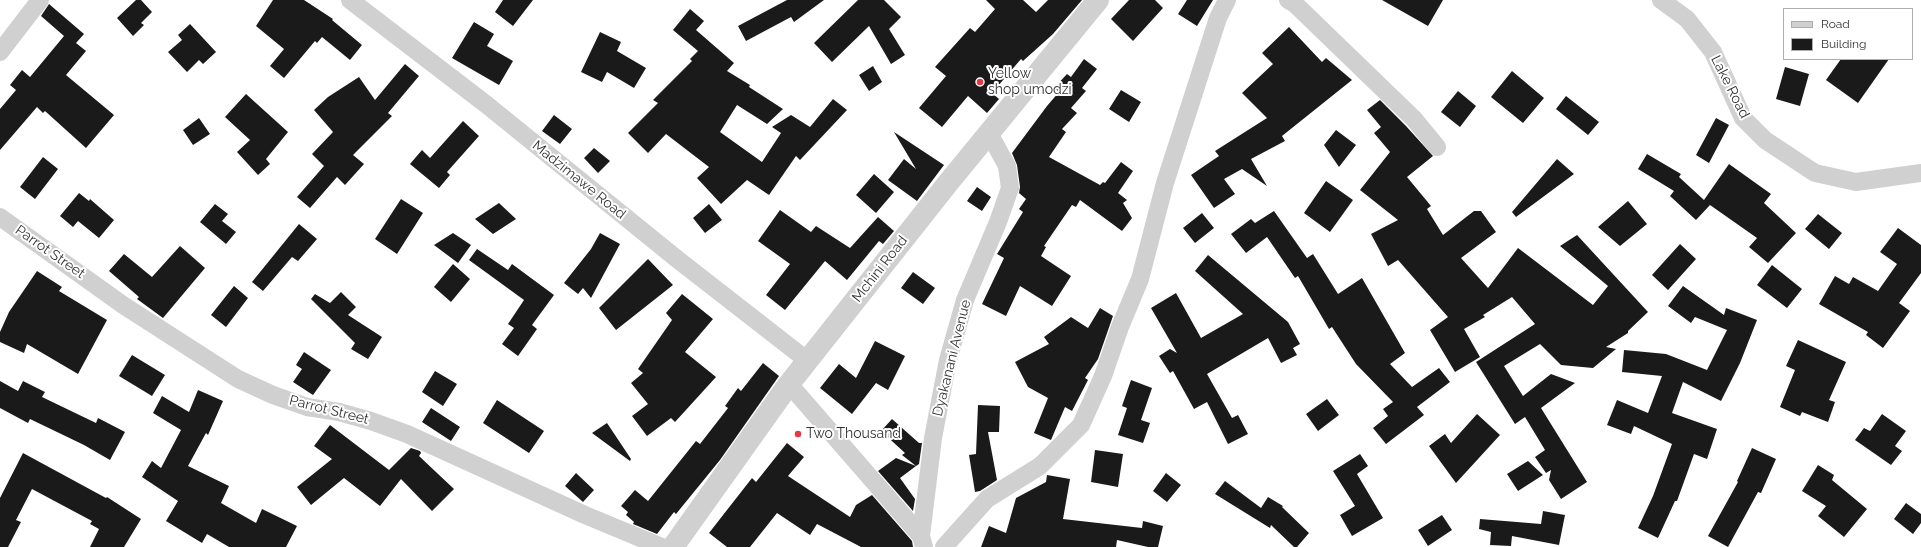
<!DOCTYPE html>
<html>
<head>
<meta charset="utf-8">
<style>
  body { margin:0 }
  #map { position:relative; width:1921px; height:547px; overflow:hidden; background:#fff; font-family:Raleway,sans-serif }
  canvas { display:block }
  .legend { position:absolute; left:1783px; top:8px; width:130px; height:52px; box-sizing:border-box; background:#fff; border:1px solid #adadad; margin:0; padding:5px 7px; list-style:none; font-size:12px; color:#333 }
  .legend li { display:flex; align-items:center; gap:8px; height:20px }
  .legend b { width:20px; border:1px solid #adadad }
</style>
</head>
<body>
<div id="map">
<canvas width="1921" height="547"></canvas>
<ul class="legend">
<li><b style="height:5px;background:#d0d0d0"></b>Road</li>
<li><b style="height:11px;background:#1a1a1a"></b>Building</li>
</ul>
</div>
<script>
const g = document.querySelector('canvas').getContext('2d');
g.lineJoin = 'round';
function paint(path, color) {
  g.fillStyle = color;
  g.fill(path, 'evenodd');
}
function shape(rows) {
  const path = new Path2D();
  for (const r of rows) {
    path.moveTo(r[0], r[1]);
    for (let i = 2; i < r.length; i += 2) path.lineTo(r[i], r[i + 1]);
  }
  return path;
}
function trace(path, color, width, dash) {
  g.strokeStyle = color;
  g.lineWidth = width;
  g.lineCap = dash ? 'butt' : 'round';
  g.setLineDash(dash || []);
  g.stroke(path);
}
function label(font, color, halo, rows, align = 'center') {
  g.font = font + ' Raleway,sans-serif';
  g.lineWidth = 4;
  g.setLineDash([]);
  g.textBaseline = 'middle';
  g.strokeStyle = halo;
  g.fillStyle = color;
  for (const [text, x, y, turn = 0] of rows) {
    g.save();
    g.translate(x, y);
    g.rotate((+turn || 0) * Math.PI / 180);
    g.textAlign = isNaN(turn) ? turn : align;
    if (halo) g.strokeText(text, 0, 0);
    g.fillText(text, 0, 0);
    g.restore();
  }
}
const building = shape([
  [136,0,141,0,152,12,141,23,144,25,133,36,117,18],
  [273,0,304,0,333,19,332,20,362,45,350,60,322,37,317,43,315,41,284,78,270,66,284,49,256,26],
  [503,0,533,0,513,26,495,12],
  [787,0,824,0,794,22,791,17,746,41,738,26],
  [858,0,884,0,901,17,889,29,905,55,891,64,869,26,832,62,814,43],
  [986,0,1023,0,1036,12,1048,0,1082,0,1053,34,1023,61,1021,59,992,93,999,99,987,113,968,96,942,127,919,108,946,76,935,67,970,28,975,32,995,9],
  [1129,0,1155,0,1163,8,1133,41,1111,19],
  [1187,0,1213,0,1197,26,1178,14],
  [1382,0,1443,0,1428,26],
  [49,4,84,34,76,43,86,51,66,75,114,115,86,148,45,111,43,113,37,107,0,150,0,109,16,90,10,85,22,70,30,77,64,36,41,16],
  [690,9,704,21,696,30,734,63,727,71,750,85,749,87,783,109,767,124,737,105,720,132,762,162,781,133,772,127,791,115,810,127,833,99,847,110,800,160,796,156,769,195,747,180,721,204,697,178,709,167,666,134,648,153,628,133,658,103,653,100,692,61,690,59,698,51,673,30],
  [474,22,494,34,487,46,513,61,499,85,452,58],
  [190,24,216,52,203,64,199,60,187,72,168,52,182,40,178,35],
  [1289,27,1322,62,1326,58,1352,80,1282,136,1285,141,1251,159,1267,186,1242,169,1224,179,1235,194,1214,208,1191,175,1219,156,1215,151,1267,118,1242,93,1273,64,1262,53],
  [600,32,621,42,617,51,646,68,634,88,607,72,602,82,581,72],
  [1084,59,1097,69,1082,88,1086,91,1071,108,1077,113,1062,129,1066,132,1049,157,1100,185,1103,182,1105,183,1121,162,1133,171,1118,193,1127,200,1123,203,1132,218,1122,231,1080,200,1076,207,1072,205,1044,246,1046,247,1041,256,1071,276,1052,306,1020,286,1006,316,982,304,1004,258,997,254,1023,212,1019,209,1026,199,1019,193,1020,187,1017,165,1012,153,1047,106,1059,92,1054,88,1067,74,1071,77],
  [1841,59,1889,59,1858,103,1826,80],
  [405,64,419,76,388,113,392,116,353,155,364,164,345,185,337,177,310,208,297,197,324,166,312,154,333,132,314,110,328,97,359,77,375,100],
  [873,66,882,82,869,91,859,75],
  [1785,67,1809,74,1800,106,1776,99],
  [1512,71,1544,98,1523,123,1491,97],
  [1121,90,1141,102,1129,122,1109,109],
  [1458,91,1476,106,1460,127,1441,112],
  [246,94,288,132,266,159,270,164,258,175,237,152,250,140,225,117],
  [1566,96,1599,122,1588,135,1556,109],
  [1380,100,1406,126,1433,156,1407,177,1431,206,1427,209,1443,235,1474,211,1481,211,1496,232,1461,258,1488,288,1518,248,1593,305,1608,286,1560,246,1577,235,1648,312,1628,331,1628,333,1606,347,1616,349,1593,368,1561,365,1540,344,1504,366,1523,396,1551,374,1575,383,1541,408,1587,482,1561,499,1549,480,1551,470,1546,473,1535,457,1545,450,1525,417,1515,424,1476,362,1535,324,1512,297,1483,315,1485,317,1464,329,1480,357,1455,372,1430,330,1448,317,1398,260,1388,266,1371,234,1398,220,1360,190,1390,152,1374,133,1381,127,1367,110],
  [554,115,572,129,560,144,542,131],
  [199,118,210,134,193,145,183,130],
  [1716,118,1729,125,1709,163,1696,155],
  [463,121,479,136,447,172,450,175,439,188,410,164,422,150,430,158],
  [1336,130,1356,145,1339,167,1324,145],
  [894,132,944,165,917,201,888,180,904,159,916,169],
  [594,148,610,161,598,173,584,158],
  [1647,154,1681,174,1679,177,1704,200,1729,164,1771,194,1764,203,1796,233,1768,263,1749,247,1757,238,1710,205,1696,220,1670,196,1674,191,1638,169],
  [43,157,58,169,35,199,20,187],
  [1557,159,1574,174,1516,217,1512,212],
  [874,174,894,192,876,213,856,195],
  [1326,181,1353,200,1330,232,1304,213],
  [977,187,991,197,982,211,967,201],
  [79,193,89,201,90,199,114,220,99,238,78,221,73,227,60,216],
  [401,199,423,213,397,254,375,239],
  [1628,201,1647,224,1620,246,1598,227],
  [499,203,516,219,493,234,475,219],
  [215,204,228,214,222,221,236,232,226,244,200,222],
  [709,204,722,220,705,233,693,218],
  [780,210,811,232,816,226,850,248,878,217,894,231,883,244,879,241,847,280,825,261,785,310,766,295,790,264,758,241],
  [1274,211,1307,258,1313,254,1338,294,1362,278,1405,353,1390,364,1412,387,1439,368,1450,382,1417,407,1424,415,1386,444,1373,428,1388,416,1383,409,1393,402,1356,364,1332,327,1329,329,1298,276,1295,278,1267,237,1246,253,1231,234,1251,219,1255,223],
  [1202,213,1214,228,1195,243,1183,228],
  [1818,214,1842,233,1829,249,1805,229],
  [299,224,317,239,298,261,292,257,263,291,252,282],
  [1898,228,1921,245,1921,273,1899,303,1910,311,1883,348,1866,335,1868,332,1819,304,1835,276,1849,284,1853,277,1878,291,1897,264,1880,252],
  [453,233,471,245,458,263,434,245],
  [600,233,620,244,591,298,583,288,578,294,564,283,591,249],
  [1680,244,1696,259,1668,290,1652,275],
  [180,246,205,268,163,318,137,299,139,297,109,271,124,254,152,277],
  [477,249,508,270,512,264,554,295,532,325,537,329,518,356,502,344,514,328,508,324,524,300,469,260],
  [1208,255,1288,322,1300,344,1293,348,1297,355,1281,363,1268,338,1207,374,1232,418,1238,415,1248,434,1228,444,1207,402,1194,409,1173,371,1170,373,1159,356,1170,349,1177,353,1151,308,1176,293,1201,338,1243,314,1195,271],
  [648,259,673,285,616,330,599,308],
  [453,264,470,279,451,302,434,287],
  [1772,265,1802,289,1787,308,1757,285],
  [37,271,62,287,59,291,107,320,78,374,27,344,24,353,0,342,0,332,9,312],
  [913,272,935,288,923,304,901,288],
  [234,286,248,298,226,327,211,315],
  [1683,286,1724,315,1726,308,1757,320,1740,363,1721,401,1683,382,1672,413,1717,429,1707,459,1694,454,1677,501,1675,501,1658,538,1638,528,1653,496,1672,444,1634,426,1631,434,1607,425,1617,400,1648,413,1662,376,1622,372,1624,350,1666,354,1707,370,1727,330,1695,317,1691,323,1668,306],
  [341,292,356,307,348,315,382,337,368,359,351,349,355,343,311,299,315,294,330,303],
  [682,294,713,319,685,352,716,377,675,422,671,418,647,436,632,416,648,404,631,383,643,373,638,369,672,320,666,313],
  [1100,308,1113,316,1098,359,1085,378,1088,380,1072,411,1065,407,1051,440,1034,433,1048,398,1028,387,1015,362,1049,344,1044,337,1071,317,1088,328],
  [1798,340,1846,362,1829,400,1835,402,1828,422,1802,412,1800,416,1780,407,1795,370,1786,366],
  [875,341,905,356,888,390,876,383,852,414,820,388,839,364,856,378],
  [304,352,331,370,313,395,293,382,302,369,296,365],
  [132,355,165,375,152,396,119,376],
  [763,363,779,376,720,460,676,514,674,512,657,534,633,524,634,522,626,515,628,512,621,506,635,490,648,501,696,441,700,444,728,408,725,406,738,388,741,391],
  [435,371,457,384,443,406,422,392],
  [1131,380,1152,388,1141,420,1150,423,1143,443,1118,435,1127,408,1122,406],
  [0,381,18,391,23,381,45,392,42,397,96,423,98,418,125,432,110,460,84,445,30,419,28,423,0,408],
  [198,390,223,401,208,435,206,433,188,466,229,486,221,503,256,523,262,509,297,526,286,547,229,547,207,534,202,543,166,521,178,501,142,477,152,461,161,468,181,430,153,413,162,396,189,412],
  [1327,399,1339,415,1318,431,1306,414],
  [497,400,544,431,529,453,483,423],
  [978,405,1000,406,999,432,988,432,997,480,980,491,975,492,969,455,976,454],
  [431,408,460,427,451,441,422,422],
  [1477,414,1500,435,1456,483,1429,446,1445,434,1451,443],
  [1882,414,1906,431,1895,446,1902,451,1891,465,1855,440,1864,428,1870,431],
  [892,419,919,443,922,443,919,464,916,466,902,455,905,453,881,431],
  [607,423,631,459,630,461,592,433],
  [330,425,389,470,411,448,420,451,421,453,419,456,454,489,432,511,401,479,380,506,344,478,311,505,297,487,332,459,314,446],
  [787,443,804,457,788,476,850,517,856,505,872,495,912,541,913,547,861,547,817,524,810,535,777,513,750,547,727,547,709,533,752,478,756,482],
  [1752,448,1776,459,1761,493,1758,492,1728,547,1708,536,1738,482,1737,481],
  [1095,450,1123,454,1118,487,1091,482],
  [23,453,106,498,107,497,141,519,124,547,90,547,99,529,90,524,92,521,32,489,16,520,21,522,8,547,0,547,0,498],
  [1360,454,1368,466,1357,474,1383,518,1352,536,1340,515,1355,506,1333,471],
  [896,458,916,466,900,478,915,499,913,511,878,471],
  [1528,461,1543,475,1518,491,1507,474],
  [1818,465,1834,475,1832,480,1867,509,1844,537,1818,516,1826,506,1802,491],
  [576,473,594,490,583,502,565,486],
  [1166,473,1181,485,1167,502,1153,491],
  [1047,475,1070,479,1063,519,1142,528,1143,521,1163,526,1158,547,1148,547,1117,540,1116,547,981,547,989,526,1006,533,1016,498,1046,482],
  [1225,481,1261,508,1268,497,1283,506,1282,507,1309,533,1297,547,1294,547,1271,525,1270,528,1215,494],
  [1906,503,1921,514,1921,523,1913,534,1894,519],
  [1543,511,1565,515,1559,545,1512,536,1511,546,1490,545,1491,532,1479,529,1480,519,1541,524],
  [1442,515,1452,530,1428,546,1418,530]
]);
const minor = shape([
  [350,0,487,105,677,259,808,361],
  [1288,0,1295,4,1414,119,1437,147],
  [1661,0,1687,19,1713,52,1743,118,1765,140,1815,173,1856,182,1921,173],
  [0,52,40,0],
  [0,217,123,305,238,379,273,395,307,407,339,412,371,421,407,434,585,515,662,547],
  [789,384,921,536],
  [924,547,921,536,933,438,948,360,965,300,998,222,1010,188,1007,166,989,133],
  [944,547,987,499,1040,466,1081,425,1103,376,1120,327,1140,279,1165,183,1218,18,1227,0]
]);
const tertiary = shape([
  [673,547,789,384,948,183,1098,0]
]);
const markers = [
  [980,82,4,"#e63946"],
  [798,434,4,"#e63946"]
];
const poiNames = [
  ["Yellow",988,74],
  ["shop umodzi",988,90],
  ["Two Thousand",806,434]
];
const streetNames = [
  ["Lake Road",1730,87,63],
  ["Madzimawe Road",579,180,39],
  ["Parrot Street",50,252,35],
  ["Mchini Road",880,269,-52],
  ["Dyakanani Avenue",952,358,-76],
  ["Parrot Street",329,410,14]
];
paint(building, '#1a1a1a');
trace(minor, '#d0d0d0', 18);
trace(tertiary, '#d0d0d0', 22);
for (const [x, y, r, color] of markers) {
  const dot = new Path2D();
  dot.arc(x, y, r, 0, 2 * Math.PI);
  g.fillStyle = color;
  g.fill(dot);
  trace(dot, '#fff', 1.5);
}
label('14px', '#333', '#fff', poiNames, 'left');
label('14px', '#333', '#fff', streetNames);
</script>
</body>
</html>
